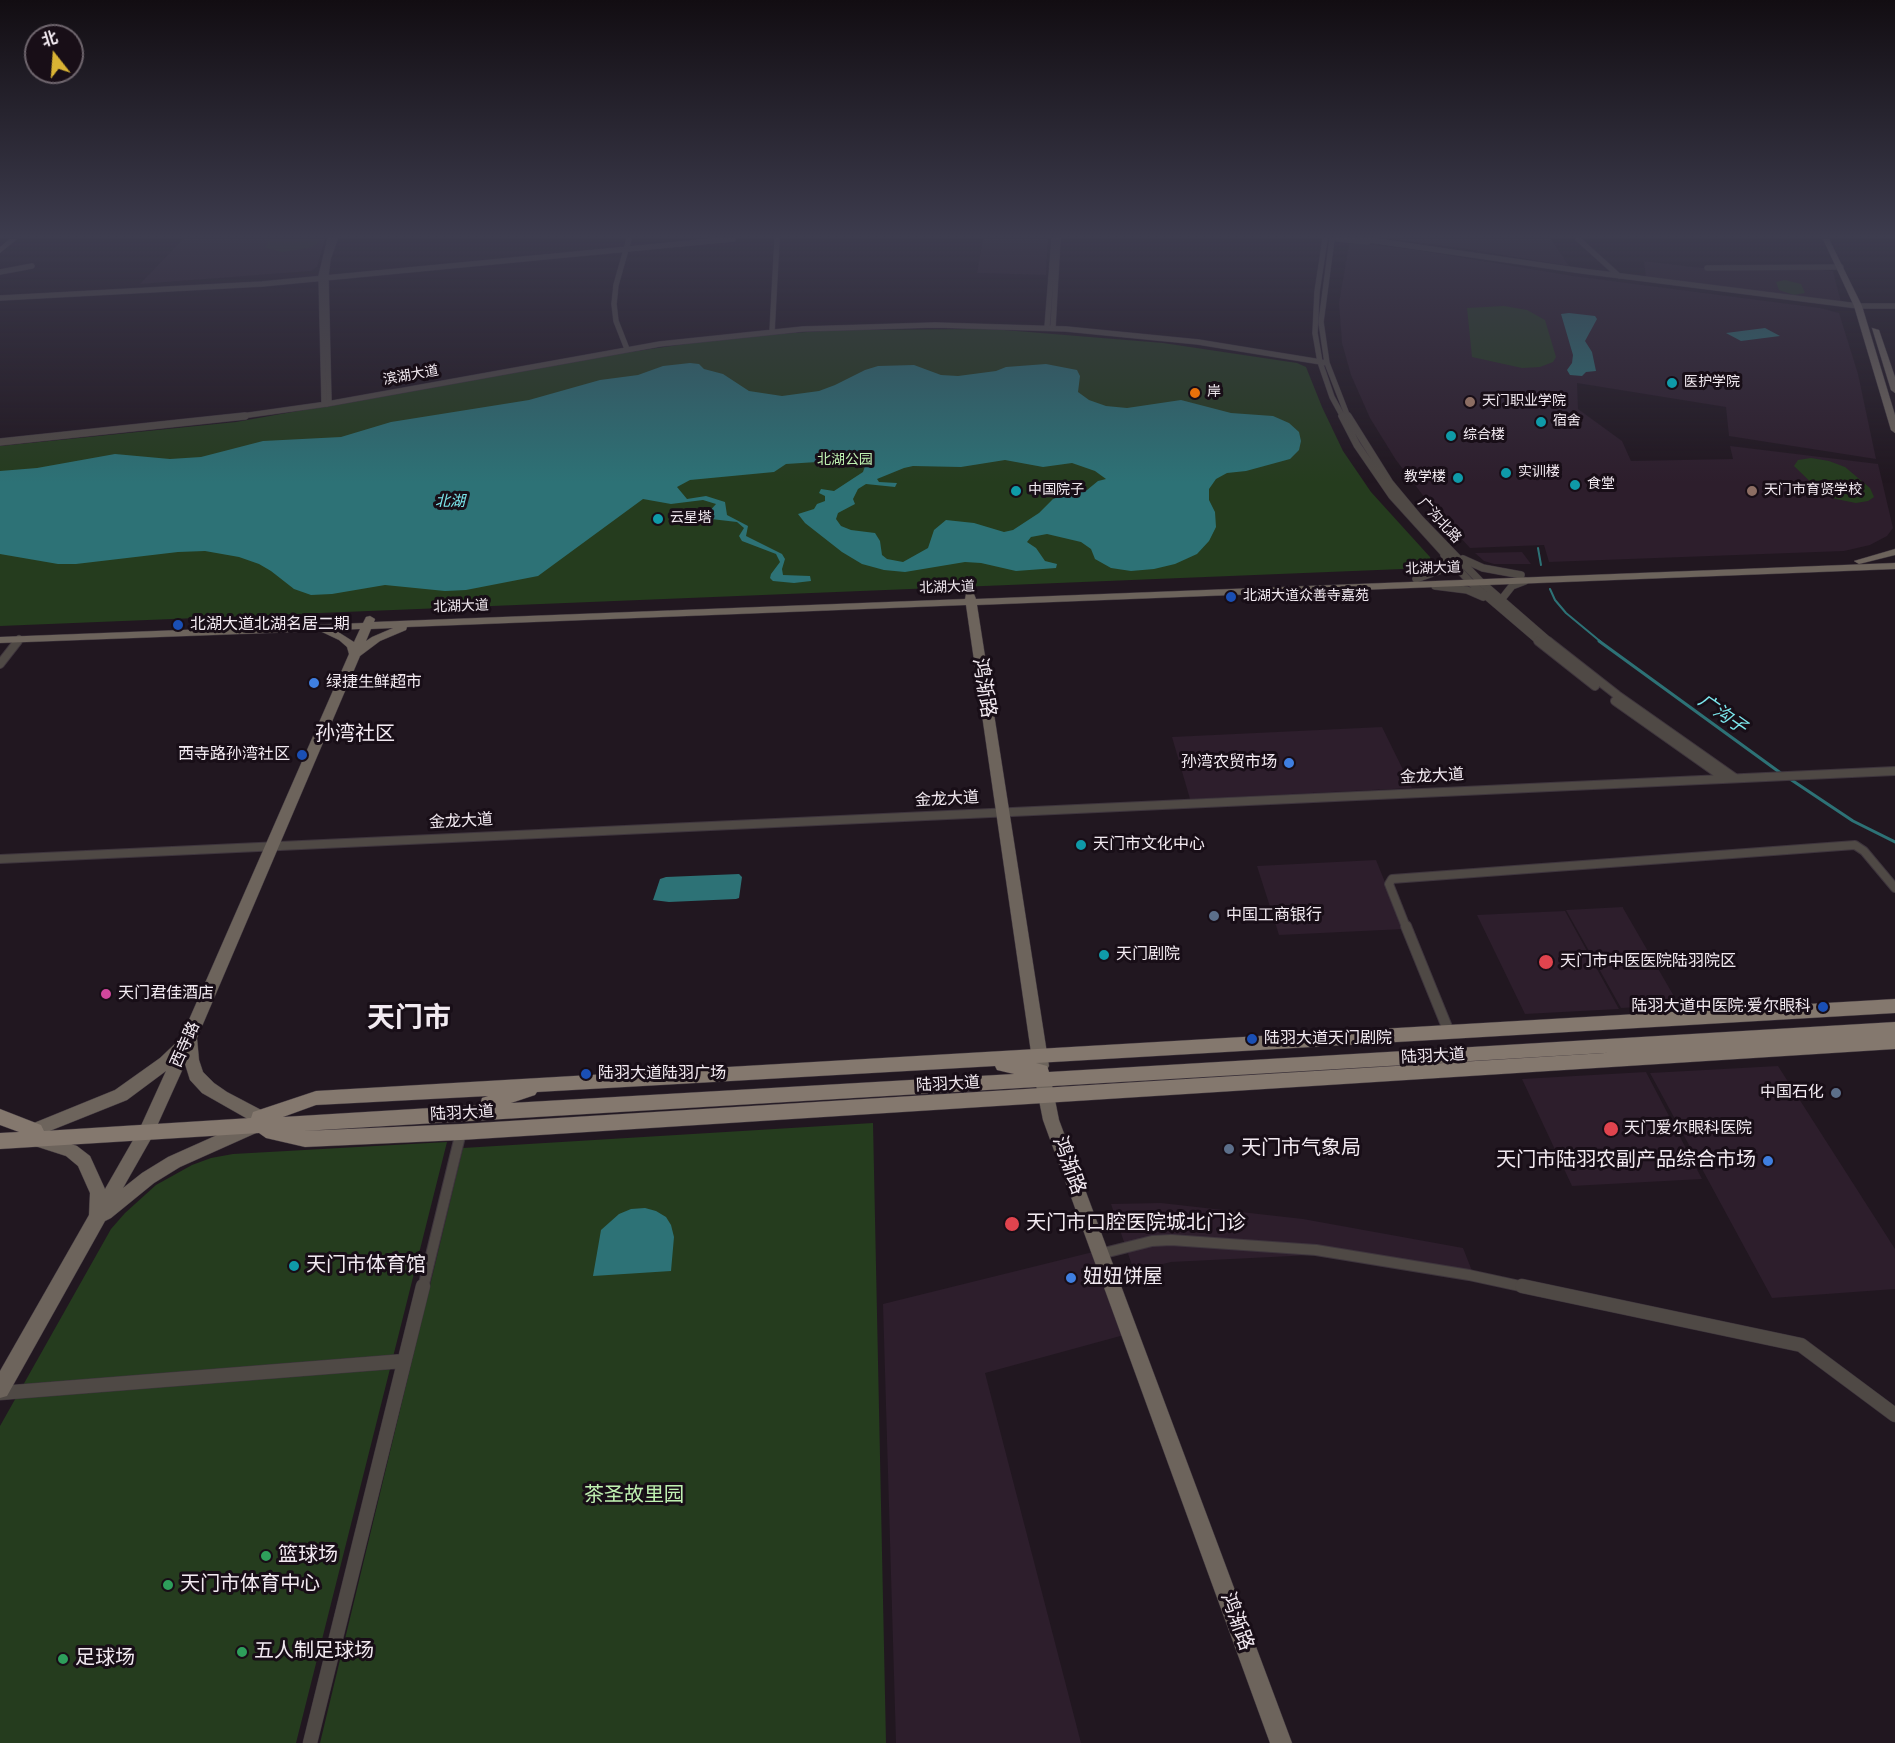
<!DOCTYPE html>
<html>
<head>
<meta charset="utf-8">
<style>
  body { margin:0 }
  #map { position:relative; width:1895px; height:1743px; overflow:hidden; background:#211720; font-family:"Titillium Web","Noto Sans SC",sans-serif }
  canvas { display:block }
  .north { position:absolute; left:24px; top:24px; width:60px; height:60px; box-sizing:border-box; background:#180e17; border:2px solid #6f666e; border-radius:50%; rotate:343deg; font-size:16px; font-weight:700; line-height:24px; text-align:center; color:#f2eaf1 }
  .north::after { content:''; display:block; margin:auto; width:21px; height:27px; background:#d9b334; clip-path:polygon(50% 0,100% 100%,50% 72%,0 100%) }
</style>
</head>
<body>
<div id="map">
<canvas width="1895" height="1743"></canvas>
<div class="north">北</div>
</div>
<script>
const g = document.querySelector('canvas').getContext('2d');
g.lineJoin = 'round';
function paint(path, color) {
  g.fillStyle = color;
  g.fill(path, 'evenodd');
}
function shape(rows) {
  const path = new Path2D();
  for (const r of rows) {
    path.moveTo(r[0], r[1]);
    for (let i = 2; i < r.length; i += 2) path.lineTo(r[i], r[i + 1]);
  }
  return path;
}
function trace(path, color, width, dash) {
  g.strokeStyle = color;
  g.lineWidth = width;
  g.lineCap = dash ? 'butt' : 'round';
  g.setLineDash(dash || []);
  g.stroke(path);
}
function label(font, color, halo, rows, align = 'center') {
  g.font = font + ' "Titillium Web","Noto Sans SC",sans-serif';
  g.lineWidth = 6;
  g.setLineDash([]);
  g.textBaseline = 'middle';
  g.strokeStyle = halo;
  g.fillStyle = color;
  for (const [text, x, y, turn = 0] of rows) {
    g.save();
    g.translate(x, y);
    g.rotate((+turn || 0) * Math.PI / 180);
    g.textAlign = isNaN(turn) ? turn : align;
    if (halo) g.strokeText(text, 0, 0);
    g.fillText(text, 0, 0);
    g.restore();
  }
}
const built = shape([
  [183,239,325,239,317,267,311,271,140,284],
  [983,239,1048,239,1046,275,977,273],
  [1391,239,1551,239,1569,266,1460,248],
  [1357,243,1417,250,1573,276,1820,308,1839,313,1858,374,1876,459,1729,436,1726,407,1577,383,1578,409,1622,441,1631,461,1733,459,1730,446,1878,464,1893,528,1887,536,1870,545,1844,551,1549,562,1544,545,1470,548,1428,502,1396,460,1370,418,1351,375,1342,343,1339,303,1349,244],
  [1644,261,1701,268,1795,267,1833,271,1841,302,1646,278],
  [1522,552,1531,564,1494,564,1484,561,1475,553],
  [1382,727,1412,788,1190,799,1172,737],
  [1376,860,1404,929,1279,935,1257,866],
  [1623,907,1623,908,1679,1005,1621,1008,1566,910],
  [1565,911,1619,1009,1525,1014,1477,915],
  [1778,1066,1895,1249,1895,1289,1772,1298,1650,1073],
  [1646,1072,1702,1179,1572,1186,1522,1079],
  [1161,1203,1303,1219,1463,1248,1476,1281,1312,1255,1171,1262,1134,1271,1111,1204],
  [1093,1252,1124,1335,985,1373,1081,1743,896,1743,883,1304]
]);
const green = shape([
  [269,239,320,239,317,244,308,248,282,252,266,248],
  [1785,280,1801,284,1805,293,1794,295,1779,290,1776,282],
  [1504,306,1527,310,1545,320,1556,357,1553,362,1540,367,1522,368,1472,357,1467,308],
  [992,329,1163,343,1297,363,1306,367,1322,407,1343,451,1371,492,1430,557,1432,564,1427,568,0,626,0,446,236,422,623,353,726,338,834,330],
  [1811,458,1829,461,1845,467,1870,488,1874,497,1868,501,1856,503,1836,499,1823,494,1794,466,1798,460],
  [873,1123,886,1743,320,1743,463,1148],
  [447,1142,296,1743,0,1743,0,1426,111,1229,125,1213,156,1185,192,1165,211,1158,233,1154]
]);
const water = shape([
  [1569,313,1595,316,1597,319,1585,341,1592,352,1596,371,1586,372,1582,376,1570,375,1567,370,1572,363,1573,355,1561,314],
  [1765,328,1780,336,1741,341,1726,333],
  [690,363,699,364,704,369,723,374,749,391,782,396,819,391,835,385,865,370,878,366,914,365,941,375,958,376,996,371,1006,367,1046,364,1077,370,1080,376,1078,392,1089,400,1106,406,1127,408,1181,400,1231,413,1273,416,1289,423,1299,432,1301,441,1299,450,1290,459,1246,471,1227,473,1216,479,1209,489,1209,500,1215,512,1216,527,1209,541,1197,554,1175,564,1154,569,1131,571,1111,568,1095,559,1091,549,1081,542,1047,534,1031,537,1027,542,1036,548,1045,561,1057,564,1056,568,1016,571,981,563,965,562,905,572,884,570,862,564,842,552,805,523,798,514,814,509,817,504,825,501,825,496,819,493,821,489,834,491,863,472,865,466,848,460,786,464,774,472,690,480,677,487,687,499,706,496,725,502,727,515,748,526,746,536,782,554,785,559,782,569,783,575,810,576,811,581,794,583,773,581,770,578,771,574,780,562,776,554,742,541,739,536,744,528,737,522,711,519,708,513,716,504,703,500,671,504,643,499,538,576,466,590,445,591,385,585,332,594,311,595,294,589,271,571,259,564,239,557,205,551,178,552,76,564,58,564,0,554,0,471,37,468,115,454,170,459,201,457,263,441,341,437,391,422,529,400,600,380,638,375,663,366],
  [1005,460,1043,467,1072,463,1095,471,1106,479,1098,481,1087,490,1074,485,1063,485,1061,488,1065,491,1064,495,1053,499,1039,513,1013,530,1004,532,974,523,946,520,934,530,928,548,903,562,887,559,882,555,880,541,875,533,851,530,841,526,836,519,838,513,855,504,853,499,858,489,866,484,895,487,897,483,879,482,877,479,904,468,913,466,961,467],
  [739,874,742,877,739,898,736,899,669,902,653,900,660,879,666,877],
  [645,1208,656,1211,666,1217,671,1225,674,1237,671,1271,593,1276,601,1230,619,1214,631,1209]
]);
const streamFar1 = shape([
  [1538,548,1541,565],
  [1550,589,1555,600,1566,613,1601,642]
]);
const stream = shape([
  [1599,641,1782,774],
  [1790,779,1853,821,1895,842]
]);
const streetFar4 = shape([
  [330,239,321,276,324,402,327,404,329,401,326,276,328,259,335,239],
  [1054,239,1047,327,1050,328,1053,327,1058,239],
  [1325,239,1317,292,1315,333,1320,362,1332,397,1343,417],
  [1332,239,1321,322,1327,363,1348,417],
  [1338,239,1368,242],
  [1363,239,1582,271,1858,306,1895,306],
  [1578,239,1619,276],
  [1707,268,1841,267],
  [0,272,32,266],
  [0,298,262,284,733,239],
  [772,332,777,239],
  [627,349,616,321,614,304,616,285,629,239],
  [235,417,327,404,660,344,803,329,935,325,1066,329,1198,342,1327,363]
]);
const streetFar3 = shape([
  [1342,416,1357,445,1392,496,1471,583,1540,642],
  [1348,416,1390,483,1420,519,1481,582,1550,642],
  [0,442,245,416],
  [1463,559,1483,568,1521,575],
  [1416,579,1444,569,1447,561,1444,555],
  [1435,586,1467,590,1483,597],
  [1501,600,1512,586,1525,581],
  [16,642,19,639]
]);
const streetFar2 = shape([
  [1538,641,1595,686],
  [1548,641,1617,695,1735,778],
  [0,664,18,641],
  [1615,701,1724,778],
  [0,859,1895,771],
  [1406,927,1389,884,1392,879,1855,845,1864,851,1895,888]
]);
const streetFar1 = shape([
  [1406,926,1449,1032],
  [1100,1254,1152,1241,1171,1240,1316,1250,1469,1275,1529,1288],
  [423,1288,461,1132]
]);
const street = shape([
  [1522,1286,1801,1345,1895,1415],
  [0,1393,404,1361],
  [310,1743,423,1286]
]);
const secondary = shape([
  [10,239,17,239,0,253,0,247,10,239],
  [1823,239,1829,239,1862,306,1895,415,1895,433,1891,430,1854,306,1823,239],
  [1872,328,1879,330,1895,377,1895,393,1891,390,1872,328],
  [1895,549,1895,555,1859,564,1854,561,1895,549],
  [1895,563,1895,569,977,605,1049,1066,1046,1071,1041,1072,1036,1071,1033,1066,966,605,407,627,406,630,380,641,360,656,197,1038,199,1060,203,1072,214,1083,227,1092,265,1112,267,1117,265,1122,259,1124,253,1122,202,1093,190,1080,185,1064,152,1137,123,1188,142,1173,168,1157,244,1123,250,1121,256,1123,258,1128,256,1133,180,1167,154,1183,111,1218,105,1221,7,1396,0,1398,0,1371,89,1215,90,1193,78,1166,66,1156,35,1146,33,1141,35,1137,29,1135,27,1130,29,1125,115,1090,160,1058,181,1038,349,654,347,647,339,640,320,631,0,643,0,637,363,623,366,617,370,616,375,619,374,622,965,599,966,594,970,593,974,594,976,599,1895,563],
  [393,628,372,637,366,641,371,629,393,628],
  [360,629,354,642,335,630,360,629],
  [166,1071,140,1128,105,1189,90,1156,77,1146,42,1134,127,1100,166,1071],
  [1044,1078,1050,1080,1052,1085,1059,1120,1292,1743,1270,1743,1043,1120,1036,1085,1038,1080,1044,1078]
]);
const primary = shape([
  [1895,999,1895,1013,1036,1063,1047,1066,1049,1072,1895,1022,1895,1049,461,1140,305,1147,266,1138,259,1133,0,1149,0,1133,19,1132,0,1125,0,1109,41,1125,44,1131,251,1118,253,1112,316,1091,1895,999],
  [1621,1052,461,1124,303,1131,1621,1052],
  [995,1066,997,1070,1014,1074,511,1103,535,1095,537,1092,995,1066],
  [488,1096,482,1098,480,1105,283,1117,316,1105,488,1096]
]);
const markers = [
  [1672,383,6,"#0f9aa8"],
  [1195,393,6,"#e8710a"],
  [1470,402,6,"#8d6e63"],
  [1541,422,6,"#0f9aa8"],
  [1451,436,6,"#0f9aa8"],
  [1506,473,6,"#0f9aa8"],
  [1458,478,6,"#0f9aa8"],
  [1575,485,6,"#0f9aa8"],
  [1016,491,6,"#0f9aa8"],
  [1752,491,6,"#8d6e63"],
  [658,519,6,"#0f9aa8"],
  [1231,597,6,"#1a4fb4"],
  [178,625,6,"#1a4fb4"],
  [314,683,6,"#3f7fe0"],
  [302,755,6,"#1a4fb4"],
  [1289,763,6,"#3f7fe0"],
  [1081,845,6,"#0f9aa8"],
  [1214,916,6,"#5c6f8a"],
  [1104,955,6,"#0f9aa8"],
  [1546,962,8,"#e0444e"],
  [106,994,6,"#d1479c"],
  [1823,1007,6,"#1a4fb4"],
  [1252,1039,6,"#1a4fb4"],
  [586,1074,6,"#1a4fb4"],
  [1836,1093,6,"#5c6f8a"],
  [1611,1129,8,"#e0444e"],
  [1229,1149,6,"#5c6f8a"],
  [1768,1161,6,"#3f7fe0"],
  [1012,1224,8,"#e0444e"],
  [294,1266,6,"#0f9aa8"],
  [1071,1278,6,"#3f7fe0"],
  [266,1556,6,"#2e9e5b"],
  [168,1585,6,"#2e9e5b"],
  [242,1652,6,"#2e9e5b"],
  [63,1659,6,"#2e9e5b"]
];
const farStreetnames = [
  ["滨湖大道",411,376,-10],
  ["广沟北路",1439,521,47],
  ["北湖大道",1433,569,-2],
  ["北湖大道",947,588,-2],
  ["北湖大道",461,607,-2]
];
const farPoinames = [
  ["医护学院",1684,383],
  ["岸",1207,393],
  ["天门职业学院",1482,402],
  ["宿舍",1553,422],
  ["综合楼",1463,436],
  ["实训楼",1518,473],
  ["教学楼",1446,478,"right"],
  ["食堂",1587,485],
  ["中国院子",1028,491],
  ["天门市育贤学校",1764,491],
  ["云星塔",670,519],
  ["北湖大道众善寺嘉苑",1243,597]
];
const farParknames = [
  ["北湖公园",845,461]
];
const farWaternames = [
  ["北湖",450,502]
];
const poiNames = [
  ["北湖大道北湖名居二期",190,625],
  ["绿捷生鲜超市",326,683],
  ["西寺路孙湾社区",290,755,"right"],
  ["孙湾农贸市场",1277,763,"right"],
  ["天门市文化中心",1093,845],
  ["中国工商银行",1226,916],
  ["天门剧院",1116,955],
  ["天门市中医医院陆羽院区",1560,962],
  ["天门君佳酒店",118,994],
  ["陆羽大道中医院·爱尔眼科",1811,1007,"right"],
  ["陆羽大道天门剧院",1264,1039],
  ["陆羽大道陆羽广场",598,1074],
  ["中国石化",1824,1093,"right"],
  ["天门爱尔眼科医院",1624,1129]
];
const streetNames = [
  ["金龙大道",1432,777,-3],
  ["金龙大道",947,800,-3],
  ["金龙大道",461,822,-3],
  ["西寺路",186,1045,-66],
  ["陆羽大道",1433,1057,-3],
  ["陆羽大道",948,1085,-3],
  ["陆羽大道",462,1114,-3]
];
const waterNames = [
  ["广沟子",1722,715,35]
];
const nearStreetnames = [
  ["鸿渐路",983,688,81],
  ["鸿渐路",1068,1166,70],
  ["鸿渐路",1236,1622,70]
];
const quarterNames = [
  ["孙湾社区",355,735]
];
const nearPoinames = [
  ["天门市气象局",1241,1149],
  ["天门市陆羽农副产品综合市场",1756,1161,"right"],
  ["天门市口腔医院城北门诊",1026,1224],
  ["天门市体育馆",306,1266],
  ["妞妞饼屋",1083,1278],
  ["篮球场",278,1556],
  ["天门市体育中心",180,1585],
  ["五人制足球场",254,1652],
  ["足球场",75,1659]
];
const nearParknames = [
  ["茶圣故里园",634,1496]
];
const townNames = [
  ["天门市",409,1020]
];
paint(built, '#2d1e2c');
paint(green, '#253c1e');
paint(water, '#2d7276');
trace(streamFar1, '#2d7276', 2);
trace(stream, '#2d7276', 3);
trace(streetFar4, '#3e353d', 6);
trace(streetFar3, '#3e353d', 8);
trace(streetFar2, '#3e353d', 10);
trace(streetFar1, '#3e353d', 12);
trace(street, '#3e353d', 15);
trace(secondary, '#3e353d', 1);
trace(primary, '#3e353d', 1);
trace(streetFar4, '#4f4945', 5);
trace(streetFar3, '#4f4945', 7);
trace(streetFar2, '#4f4945', 8);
trace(streetFar1, '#4f4945', 10);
trace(street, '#4f4945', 14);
paint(secondary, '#6d645c');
paint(primary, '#84786e');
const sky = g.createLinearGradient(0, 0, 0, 483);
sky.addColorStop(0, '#120d12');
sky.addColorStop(0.49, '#3d3c4e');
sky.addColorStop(1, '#3d3c4e00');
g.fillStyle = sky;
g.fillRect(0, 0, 1895, 483);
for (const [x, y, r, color] of markers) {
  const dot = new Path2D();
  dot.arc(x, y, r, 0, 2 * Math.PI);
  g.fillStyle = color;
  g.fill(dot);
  trace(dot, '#180e17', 2);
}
label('14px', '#f2eaf1', '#180e17', farStreetnames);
label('14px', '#f2eaf1', '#180e17', farPoinames, 'left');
label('14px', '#bff1b1', '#180e17', farParknames);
label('italic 15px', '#7ce7ed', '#180e17', farWaternames);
label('16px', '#f2eaf1', '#180e17', poiNames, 'left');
label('16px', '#f2eaf1', '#180e17', streetNames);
label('italic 18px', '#7ce7ed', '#180e17', waterNames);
label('20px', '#f2eaf1', '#180e17', nearStreetnames);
label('20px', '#f2eaf1', '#180e17', quarterNames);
label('20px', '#f2eaf1', '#180e17', nearPoinames, 'left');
label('20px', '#bff1b1', '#180e17', nearParknames);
label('bold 28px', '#f2eaf1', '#180e17', townNames);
</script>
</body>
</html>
